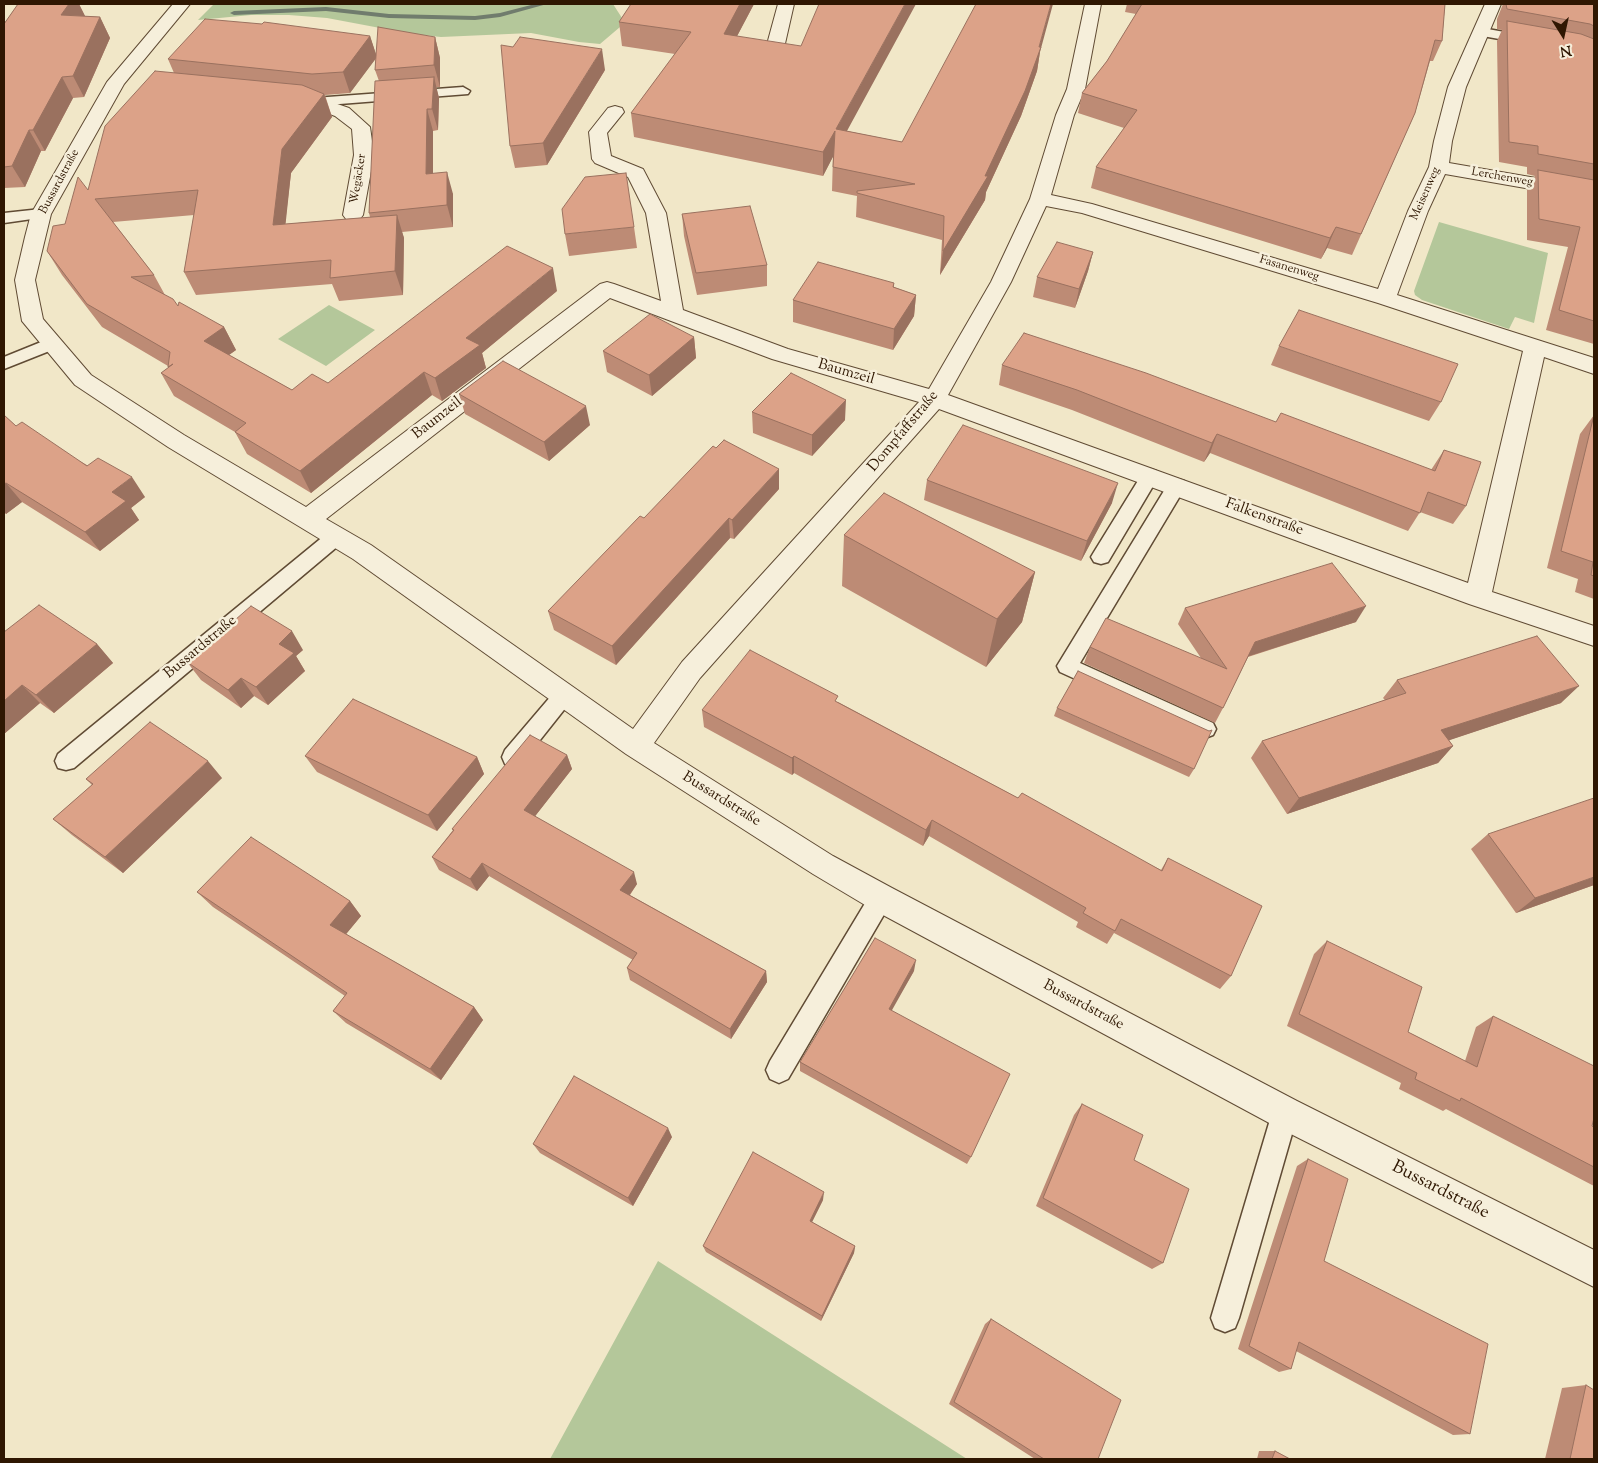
<!DOCTYPE html>
<html>
<head>
<meta charset="utf-8">
<style>
  body { margin:0 }
  #map { position:relative; width:1598px; height:1463px; overflow:hidden; background:#f1e7c8; font-family:"Sorts Mill Goudy",serif }
  canvas { display:block }
  .frame { position:absolute; inset:0; border:5px solid #2f1702; pointer-events:none }
  .north { position:absolute; left:1538px; top:10px; width:50px; height:50px; -webkit-text-stroke:4px #f6efdb; paint-order:stroke; rotate:170deg; font-size:14px; font-weight:700; line-height:20px; text-align:center; color:#2f1702 }
  .north::after { content:''; display:block; margin:auto; width:18px; height:22px; background:#2f1702; clip-path:polygon(50% 0,100% 100%,50% 72%,0 100%) }
</style>
</head>
<body>
<div id="map">
<canvas width="1598" height="1463"></canvas>
<div class="frame"></div>
<div class="north">N</div>
</div>
<script>
const g = document.querySelector('canvas').getContext('2d');
g.lineJoin = 'round';
function paint(path, color) {
  g.fillStyle = color;
  g.fill(path, 'evenodd');
}
function shape(rows) {
  const path = new Path2D();
  for (const r of rows) {
    path.moveTo(r[0], r[1]);
    for (let i = 2; i < r.length; i += 2) path.lineTo(r[i], r[i + 1]);
  }
  return path;
}
function trace(path, color, width, dash) {
  g.strokeStyle = color;
  g.lineWidth = width;
  g.lineCap = dash ? 'butt' : 'round';
  g.setLineDash(dash || []);
  g.stroke(path);
}
function label(font, color, halo, rows, align = 'center') {
  g.font = font + ' "Sorts Mill Goudy",serif';
  g.lineWidth = 5;
  g.setLineDash([]);
  g.textBaseline = 'middle';
  g.strokeStyle = halo;
  g.fillStyle = color;
  for (const [text, x, y, turn = 0] of rows) {
    g.save();
    g.translate(x, y);
    g.rotate((+turn || 0) * Math.PI / 180);
    g.textAlign = isNaN(turn) ? turn : align;
    if (halo) g.strokeText(text, 0, 0);
    g.fillText(text, 0, 0);
    g.restore();
  }
}
const green = shape([
  [214,4,613,4,622,18,620,27,600,44,579,42,531,33,441,37,412,34,327,18,289,15,251,15,198,20],
  [1439,222,1548,253,1534,323,1515,317,1509,329,1422,300,1415,295,1414,291],
  [329,305,375,330,326,366,278,339],
  [658,1261,967,1459,550,1459]
]);
const stream = shape([
  [535,4,547,4,500,17,475,20,389,18,326,11,234,15,230,13,234,11,326,7,389,14,475,16,500,13,535,4]
]);
const service = shape([
  [1482,28,1527,36,1534,40,1527,44,1477,35,1475,32,1482,28],
  [463,87,470,91,468,94,314,106,309,105,307,102,309,99,314,98,463,87],
  [41,209,46,211,49,214,46,217,4,223,4,213,41,209],
  [51,338,57,340,59,344,57,348,4,369,4,357,51,338],
  [1150,469,1156,471,1159,476,1108,562,1101,564,1094,562,1091,557,1094,552,1144,471,1150,469],
  [1177,479,1184,481,1186,486,1080,663,1213,723,1216,729,1213,735,1205,738,1060,672,1057,666,1170,481,1177,479],
  [337,529,344,531,347,536,344,541,74,768,66,770,58,768,55,761,58,754,330,531,337,529],
  [564,686,571,689,574,695,571,701,521,764,513,766,505,764,502,757,505,750,557,689,564,686],
  [881,887,889,890,893,898,889,906,788,1079,779,1083,770,1079,766,1070,770,1061,873,890,881,887],
  [1285,1100,1294,1104,1298,1113,1239,1318,1235,1328,1225,1332,1215,1328,1211,1318,1272,1113,1276,1104,1285,1100]
]);
const minor = shape([
  [173,4,190,4,124,84,51,214,35,280,43,319,91,375,184,435,306,507,600,284,607,282,614,284,661,301,646,213,628,177,595,163,592,159,589,132,608,108,615,106,622,108,624,112,607,133,611,156,643,169,666,213,683,310,788,349,929,389,991,282,1030,199,1056,115,1067,89,1085,4,1101,4,1085,89,1074,115,1051,195,1092,204,1378,289,1408,211,1429,167,1434,141,1448,87,1485,4,1501,4,1466,87,1452,141,1449,163,1594,188,1594,200,1445,174,1428,211,1397,295,1594,358,1594,374,1544,357,1492,592,1594,626,1594,646,1469,604,939,409,700,678,654,743,833,856,892,888,1297,1101,1594,1250,1594,1287,1273,1125,870,908,813,874,626,754,353,559,168,447,75,385,22,321,15,280,25,237,31,214,107,82,173,4],
  [1046,206,1082,213,1378,303,1523,351,1468,583,948,395,1011,282,1046,206],
  [610,298,772,359,919,402,682,662,633,729,371,545,326,519,610,298],
  [778,4,794,4,784,48,781,52,775,53,769,52,766,48,778,4],
  [291,95,314,96,349,108,370,127,374,155,363,215,360,219,353,221,346,219,343,215,354,155,352,129,335,116,311,107,285,104,282,100,285,96,291,95]
]);
const wall = shape([
  [18,4,79,4,85,16,100,17,110,38,84,97,73,98,45,151,41,151,25,187,4,188,4,24],
  [631,4,754,4,737,36,847,131,902,142,1040,52,1037,71,1021,116,986,192,985,200,940,275,942,240,856,217,857,196,832,191,833,156,823,176,634,137,631,113,675,54,622,46,619,22],
  [1127,4,1445,4,1442,41,1433,61,1430,61,1415,113,1352,255,1327,248,1321,259,1091,188,1096,167,1124,128,1078,113,1082,93,1107,61,1136,14,1125,12],
  [1503,4,1594,4,1594,344,1546,330,1568,247,1527,240,1527,190,1535,176,1527,174,1527,167,1499,162,1497,41,1502,30,1497,29,1497,19],
  [370,36,376,55,435,37,440,58,440,87,436,87,439,98,438,130,433,131,433,173,453,194,453,227,402,232,404,238,403,295,339,301,332,284,196,295,184,272,194,215,113,222,154,275,165,295,178,306,224,327,236,350,229,355,292,390,328,383,557,291,482,353,486,368,442,401,432,395,311,493,247,454,235,432,174,396,161,373,168,368,168,366,102,327,62,275,47,251,65,224,88,190,174,73,168,59],
  [376,58,375,70,379,81,369,213,370,217,285,224,291,173,332,117,325,95,350,93],
  [605,70,547,165,515,168,510,146],
  [682,214,767,265,767,286,697,295,684,236],
  [634,227,637,248,569,256,565,234],
  [1093,252,1088,271,1075,308,1033,297,1037,277],
  [894,283,894,287,916,295,914,316,893,350,793,322,793,300],
  [694,337,696,358,652,396,607,372,603,351],
  [1279,346,1441,402,1429,421,1271,365],
  [1002,365,1276,422,1431,470,1444,450,1466,506,1453,524,1420,512,1408,531,1210,453,1204,462,1072,410,999,385],
  [459,394,590,425,549,461,465,414],
  [752,412,845,420,812,456,753,433],
  [4,415,16,426,145,497,131,508,139,520,100,551,22,502,6,514,4,512],
  [1594,415,1594,599,1575,592,1578,579,1547,568,1580,434],
  [927,480,1112,503,1081,561,924,500],
  [779,489,734,539,730,538,616,665,554,630,548,611,644,518],
  [844,535,1035,572,1022,622,986,667,842,586],
  [1185,608,1356,622,1248,657,1223,708,1215,723,1084,663,1090,647,1201,658,1178,624],
  [4,632,97,644,113,663,54,713,40,703,4,734],
  [303,650,296,656,305,671,268,705,254,696,241,708,201,680,187,662],
  [1397,680,1561,703,1449,740,1453,746,1438,763,1287,814,1251,758,1262,741,1385,700,1383,698],
  [838,702,1018,798,1161,870,1168,858,1231,976,1220,989,1114,933,1107,944,1076,927,1078,922,929,836,923,846,794,773,792,775,704,727,702,710],
  [1057,708,1194,769,1189,777,1054,716],
  [567,755,572,769,535,816,637,884,630,895,766,971,767,982,731,1039,630,980,627,968,633,960,489,876,477,891,439,870,432,857,453,830,452,829],
  [305,756,477,757,484,774,437,831,317,772],
  [222,778,123,873,72,835,53,819,92,785,86,779],
  [1488,834,1594,885,1516,913,1471,849],
  [197,892,350,901,361,916,346,934,474,1007,483,1020,441,1080,346,1023,333,1011,345,996,213,907],
  [1327,941,1408,1032,1465,1061,1476,1027,1493,1016,1592,1126,1594,1127,1594,1186,1446,1109,1443,1111,1399,1089,1401,1083,1287,1026,1314,954],
  [914,971,891,1010,971,1157,967,1164,800,1071,800,1062],
  [1082,1104,1134,1160,1163,1263,1152,1269,1036,1206,1074,1115],
  [672,1137,633,1206,540,1153,533,1144],
  [1308,1159,1324,1261,1470,1434,1453,1435,1296,1351,1291,1369,1279,1372,1238,1349,1297,1166],
  [823,1200,812,1222,855,1246,854,1253,821,1321,706,1252,703,1246],
  [991,1319,1098,1459,1035,1459,949,1404,985,1324],
  [1586,1385,1594,1459,1545,1459,1562,1388],
  [1259,1451,1275,1451,1290,1459,1257,1459]
]);
const shadedWall = shape([
  [69,4,79,4,85,16,61,15],
  [740,4,754,4,725,59,724,34],
  [905,4,916,4,835,153,836,129],
  [1051,4,1053,4,1040,52,1037,71,1021,116,986,192,985,200,940,275,943,251,985,176,1039,47],
  [100,17,110,38,84,97,73,76],
  [370,36,377,57,350,93,343,72],
  [435,37,440,58,440,87,434,65],
  [602,49,605,70,547,165,543,143],
  [62,77,73,98,45,151,33,130],
  [434,77,439,98,438,130,432,109],
  [324,94,332,117,291,173,283,248,273,225,282,149],
  [427,109,433,131,433,196,426,174],
  [29,130,41,151,25,187,12,166],
  [835,131,834,155,823,176,823,152],
  [447,172,453,194,453,227,447,205],
  [397,215,404,238,403,295,395,271],
  [1336,227,1327,248,1321,259,1330,238],
  [1093,252,1088,271,1075,308,1079,289],
  [553,268,557,291,482,353,486,368,442,401,435,378,466,338],
  [916,295,914,316,893,350,894,329],
  [224,327,236,350,216,364,204,341],
  [694,337,696,358,652,396,649,375],
  [424,372,432,395,311,493,300,471],
  [846,400,845,420,812,456,812,435],
  [586,406,590,425,549,461,544,442],
  [1217,434,1210,453,1204,462,1212,443],
  [779,469,779,489,734,539,732,520],
  [132,477,145,497,131,508,139,520,100,551,85,532,112,492],
  [6,483,22,502,6,514,4,511,4,484],
  [1118,483,1112,503,1081,561,1087,541],
  [729,518,730,538,616,665,612,646],
  [1035,572,1022,622,986,667,997,619],
  [1366,606,1356,622,1246,657,1255,642],
  [292,631,303,650,296,656,305,671,268,705,256,687,279,644],
  [97,644,113,663,54,713,36,695],
  [241,678,254,696,241,708,228,690],
  [22,685,40,703,4,734,4,701],
  [1579,686,1561,703,1426,748,1441,730],
  [1453,746,1438,763,1287,814,1299,798],
  [567,755,572,769,529,824,524,810],
  [794,756,794,773,792,775,792,758],
  [477,757,484,774,437,831,428,815],
  [208,761,222,778,123,873,105,857],
  [932,820,929,836,923,846,926,830],
  [482,863,489,876,477,891,470,879],
  [634,872,637,884,624,903,620,890],
  [1594,877,1594,885,1516,913,1535,898],
  [350,901,361,916,342,939,330,925],
  [916,960,914,971,887,1019,889,1009],
  [766,971,767,982,731,1039,730,1029],
  [474,1007,483,1020,441,1080,430,1069],
  [668,1128,672,1137,633,1206,628,1198],
  [824,1192,823,1200,809,1228,810,1221],
  [855,1246,854,1253,821,1321,822,1316]
]);
const building = shape([
  [18,4,69,4,61,15,100,17,73,76,62,77,33,130,29,130,12,166,4,167,4,24,18,4],
  [631,4,740,4,724,34,801,46,819,4,905,4,836,129,902,142,976,4,1051,4,1039,47,1041,47,1025,91,985,176,988,176,943,251,944,216,857,193,857,191,915,184,833,167,835,131,823,152,631,113,691,32,619,22,631,4],
  [1142,4,1445,4,1442,41,1435,40,1415,113,1361,234,1336,227,1330,238,1096,167,1137,110,1082,93,1107,61,1142,4],
  [1506,4,1594,4,1594,26,1590,24,1507,9,1506,4],
  [205,19,262,24,264,22,370,36,343,72,312,74,168,59,205,19],
  [1507,21,1581,34,1594,39,1594,164,1538,154,1538,146,1509,142,1507,21],
  [378,27,435,37,434,65,375,70,378,27],
  [520,37,602,49,543,143,510,146,501,45,513,47,520,37],
  [155,71,302,85,324,94,282,149,273,225,397,215,395,271,330,278,331,260,184,272,198,190,95,199,154,275,131,277,173,299,178,306,179,302,224,327,204,341,292,390,312,374,328,383,507,246,553,268,466,338,480,345,435,378,424,372,300,471,235,432,246,423,161,373,173,364,168,367,170,352,87,304,47,251,53,226,65,224,78,177,88,190,105,126,155,71],
  [434,77,432,109,427,109,426,174,447,172,447,205,369,213,375,81,434,77],
  [1538,170,1594,180,1594,321,1559,310,1580,227,1539,219,1538,170],
  [626,173,634,227,565,234,562,209,585,177,626,173],
  [750,206,767,265,696,273,682,214,750,206],
  [1057,242,1093,252,1079,289,1037,277,1057,242],
  [818,262,894,283,893,287,916,295,894,329,793,300,818,262],
  [1299,310,1458,364,1441,402,1279,346,1299,310],
  [650,314,694,337,649,375,603,351,650,314],
  [1024,333,1146,373,1276,422,1281,413,1435,471,1444,450,1481,462,1466,506,1428,492,1420,513,1217,434,1212,443,1077,390,1002,365,1024,333],
  [503,361,586,406,544,442,459,394,503,361],
  [791,373,846,400,812,435,752,412,791,373],
  [4,415,16,426,22,422,87,466,98,458,132,477,112,492,126,501,85,532,6,483,4,484,4,415],
  [1594,415,1594,576,1591,575,1593,562,1561,551,1594,415],
  [963,425,1118,483,1087,541,927,480,963,425],
  [724,440,779,469,732,520,729,518,612,646,548,611,640,516,644,518,713,446,716,448,724,440],
  [884,493,1035,572,997,619,844,535,884,493],
  [1332,563,1366,606,1255,642,1223,708,1090,647,1106,618,1227,669,1185,608,1332,563],
  [39,605,97,644,36,695,22,685,4,701,4,632,39,605],
  [251,606,292,631,279,644,294,653,256,687,241,678,228,690,187,662,251,606],
  [1537,636,1579,686,1441,730,1453,746,1299,798,1262,741,1406,693,1397,680,1537,636],
  [750,650,838,696,835,701,1018,798,1022,793,1162,871,1168,858,1262,906,1231,976,1121,919,1115,931,1083,913,1086,908,932,820,926,830,794,756,792,758,702,710,750,650],
  [1078,671,1209,731,1212,730,1194,769,1057,708,1078,671],
  [353,699,477,757,428,815,305,756,353,699],
  [150,722,208,761,105,857,53,819,93,784,86,779,150,722],
  [530,735,567,755,524,810,634,872,620,890,766,971,730,1029,627,968,637,953,482,863,470,879,432,857,454,830,452,829,530,735],
  [1594,798,1594,877,1535,898,1488,834,1594,798],
  [251,837,350,901,330,925,474,1007,430,1069,333,1011,347,993,197,892,251,837],
  [875,938,916,960,889,1009,1010,1074,971,1157,800,1062,875,938],
  [1327,941,1422,987,1408,1032,1477,1067,1493,1016,1594,1066,1594,1118,1592,1126,1594,1127,1594,1167,1461,1098,1460,1101,1415,1079,1417,1073,1299,1014,1327,941],
  [574,1076,668,1128,628,1198,533,1144,574,1076],
  [1082,1104,1143,1135,1134,1160,1189,1189,1163,1263,1043,1198,1082,1104],
  [753,1152,824,1192,810,1221,855,1246,822,1316,703,1246,753,1152],
  [1308,1159,1348,1179,1324,1261,1488,1344,1470,1434,1299,1342,1291,1369,1249,1346,1308,1159],
  [991,1319,1121,1400,1098,1459,1044,1459,954,1402,991,1319],
  [1586,1385,1594,1390,1594,1459,1570,1459,1586,1385],
  [1275,1451,1290,1459,1272,1459,1275,1451]
]);
const farStreetnames = [
  ["Lerchenweg",1502,178,10],
  ["Wegäcker",359,179,-81],
  ["Bussardstraße",60,182,-62],
  ["Meisenweg",1426,194,-66],
  ["Fasanenweg",1289,269,17]
];
const streetNames = [
  ["Baumzeil",846,373,16],
  ["Baumzeil",438,419,-38],
  ["Dompfaffstraße",904,432,-50],
  ["Falkenstraße",1264,518,20],
  ["Bussardstraße",201,648,-40],
  ["Bussardstraße",721,800,32],
  ["Bussardstraße",1083,1006,28]
];
const nearStreetnames = [
  ["Bussardstraße",1440,1191,27]
];
paint(green, '#b4c79a');
paint(stream, '#707c6d');
trace(service, '#604b34', 3);
trace(minor, '#604b34', 2);
paint(service, '#f6efdb');
paint(minor, '#f6efdb');
paint(wall, '#bd8b75');
paint(shadedWall, '#9a715f');
paint(building, '#dca288');
trace(building, '#9a715f', 1);
label('12px', '#2f1702', '#f6efdb', farStreetnames);
label('15px', '#2f1702', '#f6efdb', streetNames);
label('18px', '#2f1702', '#f6efdb', nearStreetnames);
</script>
</body>
</html>
